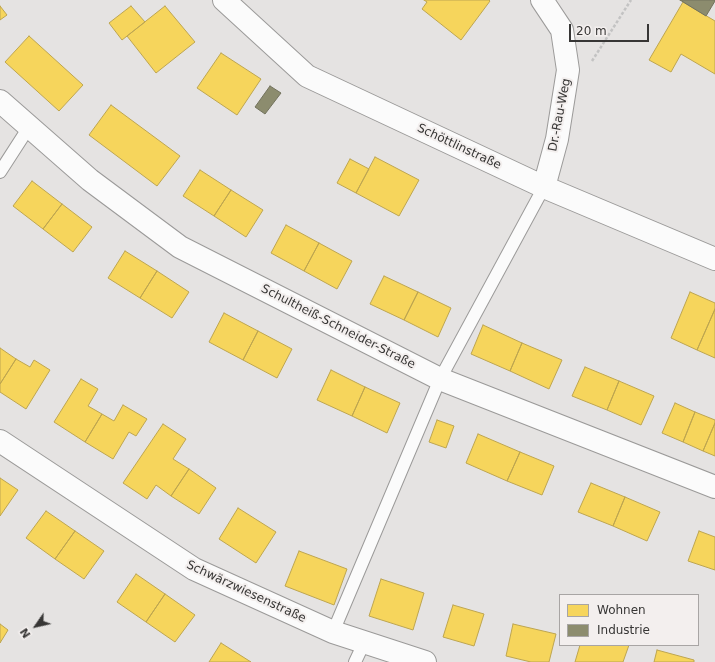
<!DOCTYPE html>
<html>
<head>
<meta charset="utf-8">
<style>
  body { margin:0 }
  #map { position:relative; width:715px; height:662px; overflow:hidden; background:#e5e3e2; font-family:"DejaVu Sans",sans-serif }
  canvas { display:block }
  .legend { position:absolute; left:559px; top:594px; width:140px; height:52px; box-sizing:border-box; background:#f3efee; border:1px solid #a8a5a4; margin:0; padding:5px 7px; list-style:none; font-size:12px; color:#373635 }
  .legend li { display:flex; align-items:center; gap:8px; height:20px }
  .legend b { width:20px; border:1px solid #a8a5a4 }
  .north { position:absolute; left:16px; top:606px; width:40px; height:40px; -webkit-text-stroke:3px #f3efee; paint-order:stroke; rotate:236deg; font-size:11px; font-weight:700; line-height:16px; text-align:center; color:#373635 }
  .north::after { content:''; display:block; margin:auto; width:14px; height:18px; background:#373635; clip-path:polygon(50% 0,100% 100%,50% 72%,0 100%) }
  .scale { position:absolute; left:569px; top:24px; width:80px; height:18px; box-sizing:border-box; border:2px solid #373635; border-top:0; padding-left:5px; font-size:12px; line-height:14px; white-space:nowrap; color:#373635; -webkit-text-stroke:3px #f3efee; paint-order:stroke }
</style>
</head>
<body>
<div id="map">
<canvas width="715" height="662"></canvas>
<ul class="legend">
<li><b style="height:11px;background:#f6d55c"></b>Wohnen</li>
<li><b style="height:11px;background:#8c8c6e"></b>Industrie</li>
</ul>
<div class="north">N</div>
<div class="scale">20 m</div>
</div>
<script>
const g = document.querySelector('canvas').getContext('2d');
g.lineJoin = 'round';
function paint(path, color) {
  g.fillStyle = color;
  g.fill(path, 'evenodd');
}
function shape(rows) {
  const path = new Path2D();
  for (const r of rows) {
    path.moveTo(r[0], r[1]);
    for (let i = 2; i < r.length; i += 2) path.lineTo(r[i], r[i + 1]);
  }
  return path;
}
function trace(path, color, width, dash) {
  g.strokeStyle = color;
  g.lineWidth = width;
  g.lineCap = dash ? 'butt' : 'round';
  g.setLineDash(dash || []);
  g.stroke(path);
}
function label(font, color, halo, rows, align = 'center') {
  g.font = font + ' "DejaVu Sans",sans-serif';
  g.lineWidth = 4;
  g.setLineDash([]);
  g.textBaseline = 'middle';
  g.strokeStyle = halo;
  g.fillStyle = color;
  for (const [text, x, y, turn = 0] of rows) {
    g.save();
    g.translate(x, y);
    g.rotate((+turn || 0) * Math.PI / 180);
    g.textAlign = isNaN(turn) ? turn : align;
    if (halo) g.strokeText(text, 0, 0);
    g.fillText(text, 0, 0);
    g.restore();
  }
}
const homes = shape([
  [424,0,489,0,490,1,461,40,422,9,427,2,424,0],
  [683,2,715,21,715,74,681,54,671,72,649,60,683,2],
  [0,6,7,15,0,20,0,6],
  [131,6,145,22,122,40,109,23,131,6],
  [165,6,195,42,156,73,127,36,165,6],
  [29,36,83,85,59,111,5,62,29,36],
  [221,53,261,79,237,115,197,88,221,53],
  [111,105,180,156,157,186,89,135,111,105],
  [375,157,419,180,399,216,356,193,375,157],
  [350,159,369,169,356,193,337,183,350,159],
  [200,170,231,190,214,216,183,196,200,170],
  [32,181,62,204,43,229,13,206,32,181],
  [231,190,263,210,246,237,214,216,231,190],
  [62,204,92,227,73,252,43,229,62,204],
  [286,225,319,243,304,271,271,253,286,225],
  [319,243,352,261,337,289,304,271,319,243],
  [125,251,157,271,140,298,108,278,125,251],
  [157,271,189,292,172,318,140,298,157,271],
  [384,276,418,292,404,320,370,304,384,276],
  [418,292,451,308,438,337,404,320,418,292],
  [690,292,715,303,715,309,697,350,671,338,690,292],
  [715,309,715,358,697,350,715,309],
  [224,313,258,331,243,360,209,342,224,313],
  [483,325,522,343,510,371,471,354,483,325],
  [258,331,292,349,277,378,243,360,258,331],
  [522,343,562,360,549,389,510,371,522,343],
  [0,348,16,359,0,384,0,348],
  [16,359,30,367,34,360,50,370,26,409,0,392,0,384,16,359],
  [585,367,619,381,607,410,572,396,585,367],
  [331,370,365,387,352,416,317,400,331,370],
  [81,379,98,389,88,406,102,414,85,442,54,422,81,379],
  [619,381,654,396,641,425,607,410,619,381],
  [365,387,400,403,387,433,352,416,365,387],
  [675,403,695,412,683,442,662,433,675,403],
  [123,405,147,419,136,436,129,432,113,459,85,442,102,414,114,421,123,405],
  [695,412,715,420,715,423,703,451,683,442,695,412],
  [437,420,454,426,446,448,429,442,437,420],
  [715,423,715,456,703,451,715,423],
  [163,424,186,439,173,459,189,469,171,496,156,485,147,499,123,483,163,424],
  [478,434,520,452,507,481,466,463,478,434],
  [520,452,554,466,542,495,507,481,520,452],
  [189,469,216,488,199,514,171,496,189,469],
  [0,478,18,490,0,516,0,478],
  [591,483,625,497,613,526,578,512,591,483],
  [625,497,660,512,647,541,613,526,625,497],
  [238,508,276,532,256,563,219,539,238,508],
  [46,511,75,531,55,559,26,538,46,511],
  [75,531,104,551,84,579,55,559,75,531],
  [699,531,715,537,715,570,688,561,699,531],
  [299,551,347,569,334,605,285,586,299,551],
  [136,574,165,594,146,622,117,602,136,574],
  [381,579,424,593,413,630,369,616,381,579],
  [165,594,195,615,175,642,146,622,165,594],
  [453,605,484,614,474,646,443,637,453,605],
  [0,624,8,630,0,643,0,624],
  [513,624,556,634,549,662,531,662,506,656,513,624],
  [221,643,251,662,209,662,221,643],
  [580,645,629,645,623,662,575,662,580,645],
  [657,650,694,660,694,662,654,662,657,650]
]);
const industry = shape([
  [680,0,715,0,715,1,706,16,680,0],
  [270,86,281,93,265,114,255,107,270,86]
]);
const path = shape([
  [592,61,631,0]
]);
const service = shape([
  [0,172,29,127],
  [333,632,440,379,544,187],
  [355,662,364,643]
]);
const minor = shape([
  [224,0,307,76,544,187,715,259],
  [542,0,562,30,568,70,557,139,544,187],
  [0,101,90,180,180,247,440,379,715,487],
  [0,441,194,569,333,632,425,662]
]);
const streetNames = [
  ["Dr.-Rau-Weg",560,115,-79],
  ["Schöttlinstraße",459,147,25],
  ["Schultheiß-Schneider-Straße",338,327,27],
  ["Schwärzwiesenstraße",246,592,25]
];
paint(homes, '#f6d55c');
trace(homes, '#bda550', 1);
paint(industry, '#8c8c6e');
trace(industry, '#72725d', 1);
trace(service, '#9b9a99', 14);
trace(minor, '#9b9a99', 24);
trace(path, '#c3c3c3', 2.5, [3, 2]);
trace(service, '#fbfbfb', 12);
trace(minor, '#fbfbfb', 22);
label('12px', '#373635', '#f3efee', streetNames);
</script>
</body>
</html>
